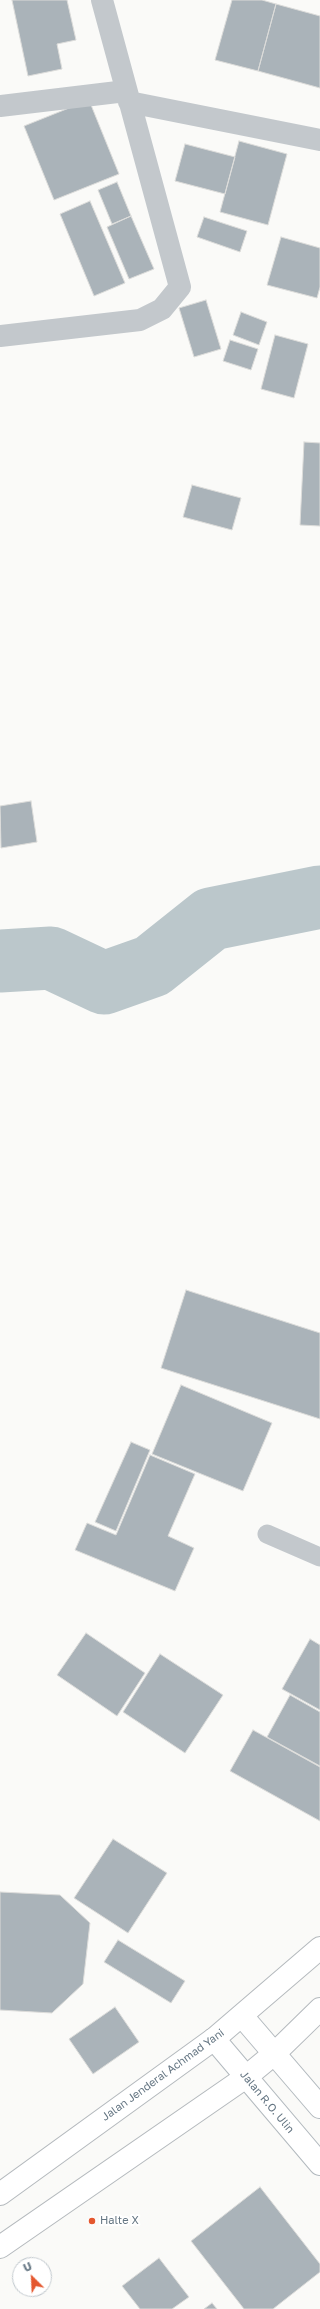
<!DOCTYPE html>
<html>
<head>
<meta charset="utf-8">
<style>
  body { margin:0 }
  #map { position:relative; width:320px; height:2309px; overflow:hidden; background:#fafaf8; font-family:"Golos Text",sans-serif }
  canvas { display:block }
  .north { position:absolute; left:12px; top:2257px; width:40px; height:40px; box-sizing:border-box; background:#fff; border:1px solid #c1c8cd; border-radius:50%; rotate:336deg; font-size:11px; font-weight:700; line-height:16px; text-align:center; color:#657683 }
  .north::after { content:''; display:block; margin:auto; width:14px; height:18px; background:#e4572e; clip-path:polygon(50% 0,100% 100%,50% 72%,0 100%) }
</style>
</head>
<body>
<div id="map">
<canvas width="320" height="2309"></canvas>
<div class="north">U</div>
</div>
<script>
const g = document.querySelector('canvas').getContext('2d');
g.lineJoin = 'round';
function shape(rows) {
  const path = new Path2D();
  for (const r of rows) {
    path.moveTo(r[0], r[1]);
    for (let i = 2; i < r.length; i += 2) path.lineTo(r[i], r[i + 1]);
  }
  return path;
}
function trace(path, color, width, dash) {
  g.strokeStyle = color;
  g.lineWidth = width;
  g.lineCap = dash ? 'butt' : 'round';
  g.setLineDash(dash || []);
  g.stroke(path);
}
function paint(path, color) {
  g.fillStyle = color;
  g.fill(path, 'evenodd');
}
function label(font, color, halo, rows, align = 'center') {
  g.font = font + ' "Golos Text",sans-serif';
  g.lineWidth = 4;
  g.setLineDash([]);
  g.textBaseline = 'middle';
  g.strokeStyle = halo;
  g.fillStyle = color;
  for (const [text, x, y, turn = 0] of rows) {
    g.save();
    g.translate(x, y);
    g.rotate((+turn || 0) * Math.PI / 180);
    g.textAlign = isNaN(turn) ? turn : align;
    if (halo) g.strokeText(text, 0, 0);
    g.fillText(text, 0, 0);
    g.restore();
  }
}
const river = shape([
  [0,961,51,958,104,983,152,966,211,919,320,897]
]);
const building = shape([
  [12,0,67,0,76,40,57,44,62,69,28,76,12,0],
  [232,0,262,0,276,4,258,71,215,60,232,0],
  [276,4,320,16,320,88,258,71,276,4],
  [89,100,119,174,54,200,24,126,89,100],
  [239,141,287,154,268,225,220,212,239,141],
  [185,144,235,157,225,194,175,181,185,144],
  [117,182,131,216,112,224,98,190,117,182],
  [90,201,125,283,94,296,60,214,90,201],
  [131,216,154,269,129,279,107,227,131,216],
  [204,217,247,231,240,252,197,237,204,217],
  [281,237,320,248,320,287,317,298,267,285,281,237],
  [206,300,221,349,194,357,179,308,206,300],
  [241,312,267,322,259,345,233,335,241,312],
  [275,335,308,344,294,398,261,389,275,335],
  [230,340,258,349,251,370,223,361,230,340],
  [304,442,320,443,320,526,300,525,304,442],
  [192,485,241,498,232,530,183,517,192,485],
  [31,801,37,842,1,848,0,806,31,801],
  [186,1290,320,1333,320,1419,161,1368,186,1290],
  [181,1385,272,1423,243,1491,152,1454,181,1385],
  [131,1442,150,1450,116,1531,95,1522,131,1442],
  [150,1455,195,1474,168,1536,194,1548,175,1591,75,1550,87,1523,116,1535,150,1455],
  [86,1633,145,1673,117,1716,57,1675,86,1633],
  [310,1639,320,1645,320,1710,282,1689,310,1639],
  [160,1654,223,1695,185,1753,123,1712,160,1654],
  [290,1695,320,1712,320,1766,267,1737,290,1695],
  [253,1730,320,1767,320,1821,230,1771,253,1730],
  [113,1839,167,1873,128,1933,74,1898,113,1839],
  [0,1892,60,1895,90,1923,83,1984,52,2013,0,2010,0,1892],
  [118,1940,185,1981,171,2003,104,1962,118,1940],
  [115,2007,139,2042,93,2074,69,2039,115,2007],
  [260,2187,320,2264,320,2272,273,2309,244,2309,191,2241,260,2187],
  [159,2258,189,2297,172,2309,140,2309,122,2286,159,2258],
  [212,2303,217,2309,204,2309,212,2303]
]);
const lane = shape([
  [267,1534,320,1557]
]);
const street = shape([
  [129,102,320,140],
  [0,106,126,91],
  [0,336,140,320,162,309,180,287,102,0]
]);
const secondary = shape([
  [242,2016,320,2107],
  [214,2039,320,2164]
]);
const highway = shape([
  [0,2194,214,2039,320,1948],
  [0,2247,246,2077,275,2053,320,2009]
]);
const markers = [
  [92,2221,4,"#e4572e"]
];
const streetNames = [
  ["Jalan Jenderal Achmad Yani",163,2075,-36],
  ["Jalan R.O. Ulin",267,2102,50]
];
const poiNames = [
  ["Halte X",100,2221]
];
trace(river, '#bbc7cb', 63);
paint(building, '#aab3b9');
trace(building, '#dcdcda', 1);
trace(secondary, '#b3babf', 24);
trace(highway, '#b4b9bd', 24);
trace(lane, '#c3c8cc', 19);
trace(street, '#c3c8cc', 22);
trace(secondary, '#fff', 22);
trace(highway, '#fff', 22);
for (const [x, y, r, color] of markers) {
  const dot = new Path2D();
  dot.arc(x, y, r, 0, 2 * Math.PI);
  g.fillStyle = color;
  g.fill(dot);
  trace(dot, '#fff', 1.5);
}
label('11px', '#657683', '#fff', streetNames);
label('11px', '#657683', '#fff', poiNames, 'left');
</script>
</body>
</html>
